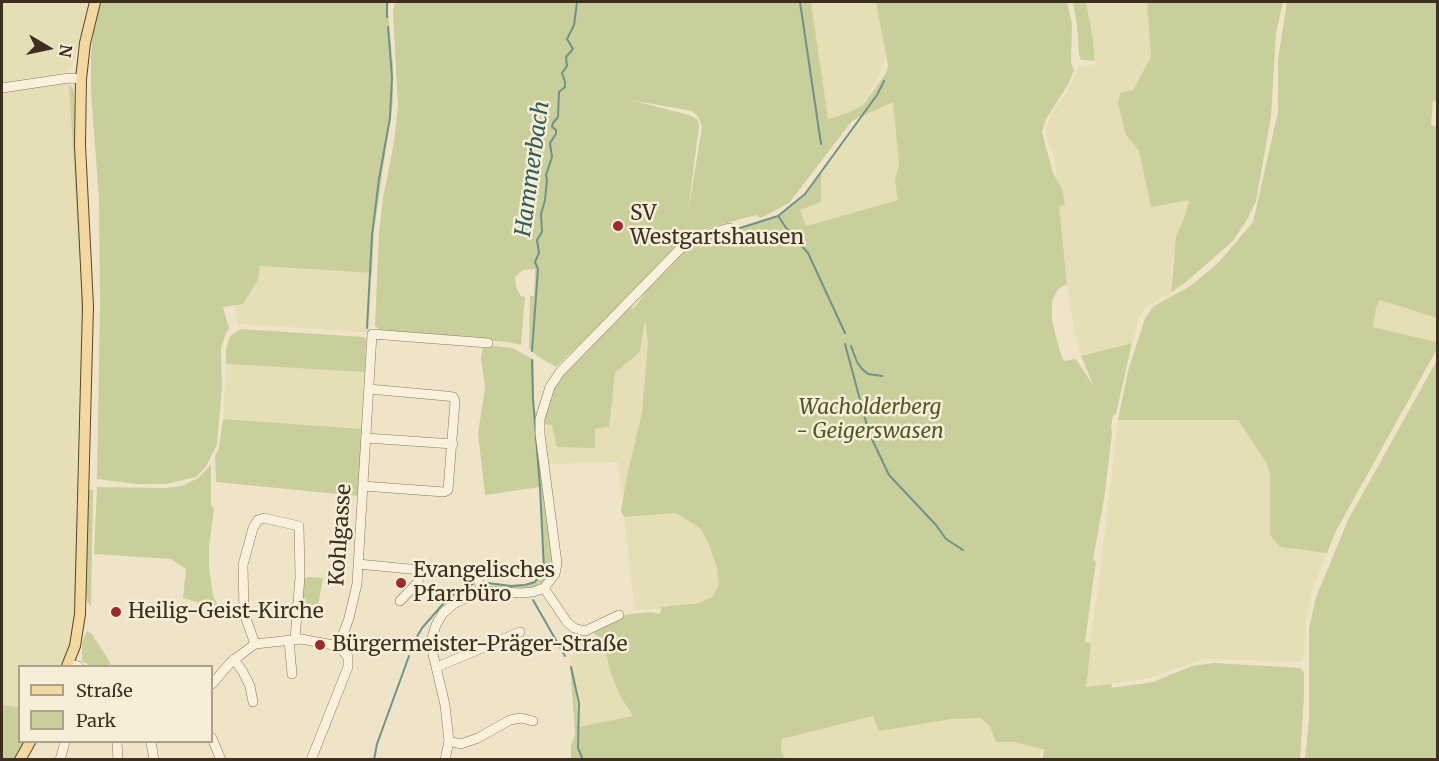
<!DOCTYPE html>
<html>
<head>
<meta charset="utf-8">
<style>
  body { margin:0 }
  #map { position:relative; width:1439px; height:761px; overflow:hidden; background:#f0e4c8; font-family:Merriweather,serif }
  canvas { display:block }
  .frame { position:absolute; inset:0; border:3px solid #3d2e20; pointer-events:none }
  .legend { position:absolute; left:18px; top:665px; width:195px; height:78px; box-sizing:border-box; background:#f7eed8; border:2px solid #ada18e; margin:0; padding:8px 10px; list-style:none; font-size:18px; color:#3d2e20 }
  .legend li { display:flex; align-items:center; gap:12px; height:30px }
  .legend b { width:30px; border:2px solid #ada18e }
  .north { position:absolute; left:18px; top:18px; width:60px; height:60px; -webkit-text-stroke:4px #f7eed8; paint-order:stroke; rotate:99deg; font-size:16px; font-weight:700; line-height:24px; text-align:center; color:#3d2e20 }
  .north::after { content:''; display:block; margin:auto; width:21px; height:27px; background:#3d2e20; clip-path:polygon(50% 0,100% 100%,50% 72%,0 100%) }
</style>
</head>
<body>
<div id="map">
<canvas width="1439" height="761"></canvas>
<div class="frame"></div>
<ul class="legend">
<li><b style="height:8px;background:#f3d9a0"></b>Straße</li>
<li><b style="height:16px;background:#c9cf9b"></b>Park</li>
</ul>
<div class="north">N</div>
</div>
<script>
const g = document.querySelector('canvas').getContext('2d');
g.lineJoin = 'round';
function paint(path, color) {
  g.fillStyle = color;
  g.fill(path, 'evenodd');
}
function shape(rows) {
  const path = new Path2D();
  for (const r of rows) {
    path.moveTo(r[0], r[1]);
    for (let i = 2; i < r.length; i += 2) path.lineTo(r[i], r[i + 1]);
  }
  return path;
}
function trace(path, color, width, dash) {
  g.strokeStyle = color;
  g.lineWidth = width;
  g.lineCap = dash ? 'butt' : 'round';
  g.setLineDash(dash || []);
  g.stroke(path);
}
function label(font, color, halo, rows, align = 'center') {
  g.font = font + ' Merriweather,serif';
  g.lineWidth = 5;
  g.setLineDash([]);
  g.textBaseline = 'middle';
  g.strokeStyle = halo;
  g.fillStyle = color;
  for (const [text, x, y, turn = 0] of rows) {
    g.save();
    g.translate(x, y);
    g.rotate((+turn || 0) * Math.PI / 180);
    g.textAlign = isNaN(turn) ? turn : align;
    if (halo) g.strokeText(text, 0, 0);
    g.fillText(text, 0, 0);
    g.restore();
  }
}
const farmland = shape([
  [2,2,89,2,71,70,61,75,2,83],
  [811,2,893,2,884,64,866,102,850,112,827,119],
  [1086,2,1147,2,1151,57,1133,90,1120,93,1118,104,1126,135,1139,151,1151,207,1189,199,1189,203,1172,263,1171,293,1145,307,1139,319,1132,343,1081,356,1074,328,1062,250,1058,214,1057,178,1054,157,1045,133,1050,116,1069,88,1078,67,1096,64,1093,38],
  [61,83,69,84,81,285,82,354,76,519,77,601,73,604,76,609,74,629,62,666,20,666,19,706,17,707,2,705,2,91],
  [894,101,898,130,900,199,806,226,800,210,821,202,821,171,864,114],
  [260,266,372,273,369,330,365,332,238,324,233,307,243,303,258,280],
  [671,266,648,318,645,316,648,344,647,371,642,412,622,500,618,462,547,464,543,424,595,428,609,427,615,373,641,352,645,316,630,306],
  [1380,300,1437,318,1437,342,1373,327,1376,308],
  [226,364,365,372,362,429,223,419],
  [1118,420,1238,420,1267,464,1270,476,1271,536,1290,549,1327,553,1312,592,1306,620,1305,654,1301,662,1203,659,1150,678,1089,687,1084,681,1099,580],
  [676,513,700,528,708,542,717,568,719,585,712,597,699,603,661,607,660,609,635,610,624,517],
  [584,633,594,636,602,644,606,652,610,671,620,696,634,717,579,727,575,677,570,664,579,635],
  [874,715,980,717,1016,742,1041,748,1039,760,782,760,779,749,783,739]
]);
const green = shape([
  [98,2,389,2,388,10,393,65,393,100,374,231,372,273,260,266,258,280,243,304,223,307,229,329,226,333,221,349,222,387,217,445,205,468,196,477,166,484,137,484,97,479,100,305,99,199,91,92,91,55,95,11],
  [395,2,811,2,828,119,850,112,864,104,886,73,888,66,876,2,1067,2,1072,23,1071,63,1074,70,1069,83,1046,119,1042,132,1053,173,1062,189,1065,205,1059,206,1067,284,1058,289,1052,301,1052,321,1060,352,1064,361,1076,359,1094,387,1081,356,1132,343,1116,414,1113,415,1111,427,1112,433,1104,499,1093,560,1096,561,1085,642,1091,643,1086,687,1112,684,1111,688,1153,682,1192,666,1215,663,1300,668,1304,672,1304,697,1300,759,1043,759,1044,750,1041,749,1015,742,996,742,990,726,980,718,951,719,879,731,873,716,782,739,781,750,785,759,571,759,571,746,575,735,570,664,575,677,579,727,633,716,620,696,610,671,606,652,608,648,601,639,594,634,595,630,622,615,652,612,660,614,661,607,699,603,712,597,719,585,717,568,708,542,700,528,676,513,624,517,621,511,626,481,642,412,648,344,645,320,640,352,615,373,609,427,595,429,595,448,557,447,552,425,543,424,555,383,629,306,634,309,653,281,690,246,699,241,700,242,741,230,740,228,774,218,803,197,821,171,821,202,800,210,806,226,898,200,895,181,899,163,893,102,852,121,789,203,761,218,756,215,694,232,692,230,694,235,556,367,537,356,529,348,530,296,534,296,535,269,523,270,515,277,516,288,521,296,525,297,521,345,507,342,383,332,375,326,379,232,383,198,394,142,398,106,393,11],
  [631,100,691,111,698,116,702,127,688,213,699,125,697,119,689,115],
  [1073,2,1086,2,1093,38,1095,61,1081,60,1079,55,1077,27],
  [1147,2,1283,2,1276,33,1271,117,1256,201,1248,218,1233,241,1186,282,1171,293,1176,237,1186,213,1189,200,1151,207,1139,151,1126,135,1118,104,1120,93,1133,90,1151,57],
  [1287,2,1437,2,1438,102,1433,101,1431,125,1438,127,1437,318,1380,300,1376,308,1373,327,1437,342,1437,349,1336,531,1327,553,1280,547,1270,535,1270,476,1267,464,1238,420,1118,420,1128,371,1145,318,1154,306,1192,285,1220,261,1253,222,1278,112,1278,59],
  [69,84,73,88,74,92,86,304,77,601,74,600,82,354,81,285],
  [241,329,364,337,366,340,365,372,226,364,226,349,230,336],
  [486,345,513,348,534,360,534,411,538,413,555,564,546,584,534,590,495,588,488,583,511,585,526,584,534,581,543,565,540,487,485,495,478,433,485,388,481,357,483,347],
  [1437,360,1437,759,1305,759,1309,718,1309,628,1316,597,1348,520],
  [223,419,362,429,358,496,216,482,215,456,219,448],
  [211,465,211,505,214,509,209,547,209,565,213,596,220,609,183,598,186,569,171,559,94,554,97,487,166,488,182,486,198,478],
  [90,489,93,491,91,607,87,601,86,589,87,495],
  [309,577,323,578,318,606,300,602,302,579],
  [87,631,92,634,111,664,110,666,91,666,82,661,82,643],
  [2,705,17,707,19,706,20,742,24,742,14,759,2,759]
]);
const stream = shape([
  [800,2,821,144],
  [387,17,387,2],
  [779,217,786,228,808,253,845,333],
  [740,228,778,216,805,194,877,95,884,81],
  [367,328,372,235,379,179,390,118,392,77,388,27],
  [845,344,869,433,889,475,936,525,946,539,963,550],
  [851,346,857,362,862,369,868,374,882,376],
  [532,351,538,269,535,262,539,253,537,240,542,232,541,214,545,200,547,180,546,175,552,157,550,143,556,134,556,130,552,127,553,123,558,117,559,92,565,87,565,82,562,73,567,66,566,57,573,49,567,39,574,25,577,2],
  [488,583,511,586,525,585,535,582,544,569,540,488,533,399,532,360],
  [533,600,565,656],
  [411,647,422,628,443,604,460,589,473,584],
  [571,667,579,703,578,748,583,760],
  [374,760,377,744,409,656]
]);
const minor = shape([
  [2,88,69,78,81,79],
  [366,438,453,444],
  [363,486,444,492,448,490,455,401,453,397,446,396,369,389],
  [358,564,471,575,478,580,483,591,521,593,533,592,544,588,555,574,557,563,540,434,540,419,550,387,560,372,682,247,693,239,729,228],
  [544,588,567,622,574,628,585,631,619,615],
  [400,601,418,582,421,569],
  [289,640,292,674],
  [255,644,244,613,243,565,253,528,258,520,264,518,299,526,300,577,295,639],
  [234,659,243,672,250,686,253,702],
  [68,664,78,666],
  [437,667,520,632],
  [212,684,231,662,255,644,301,639,333,645,337,644],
  [212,738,221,760],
  [449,741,461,744,478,738,510,720,521,718,533,721],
  [117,742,118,760],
  [151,742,154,760],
  [60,760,65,742],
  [311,760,348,667,348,657,337,644,342,637,349,618,357,584,372,334,488,343],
  [445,760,449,741,445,705,433,654,432,638,436,625,443,613,455,603,483,591]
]);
const major = shape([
  [67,666,75,646,80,614,88,306,80,145,81,79,85,43,95,2],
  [20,760,30,742]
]);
const markers = [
  [618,226,6,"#9e2a2b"],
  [401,583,6,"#9e2a2b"],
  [116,612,6,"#9e2a2b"],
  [320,645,6,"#9e2a2b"]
];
const poiNames = [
  ["SV",630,214],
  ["Westgartshausen",630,238],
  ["Evangelisches",413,571],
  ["Pfarrbüro",413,595],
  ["Heilig-Geist-Kirche",128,612],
  ["Bürgermeister-Präger-Straße",332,645]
];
const parkNames = [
  ["Wacholderberg",870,408],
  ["- Geigerswasen",870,432]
];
const streetNames = [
  ["Kohlgasse",341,535,-86]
];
const waterNames = [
  ["Hammerbach",533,169,-82]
];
paint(farmland, '#e6deb5');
paint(green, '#c9cf9b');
trace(stream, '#6f938a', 2);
trace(minor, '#8d765c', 10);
trace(major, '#5b4430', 12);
trace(minor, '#faf1dc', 9);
trace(major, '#f3d9a0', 10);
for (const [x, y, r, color] of markers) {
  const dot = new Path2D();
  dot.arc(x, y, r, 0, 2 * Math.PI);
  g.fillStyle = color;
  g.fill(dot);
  trace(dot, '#f7eed8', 2);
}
label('21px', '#3d2e20', '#f7eed8', poiNames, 'left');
label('italic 21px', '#4d5a26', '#f7eed8', parkNames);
label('21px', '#3d2e20', '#f7eed8', streetNames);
label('italic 22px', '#2f5d5a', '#f7eed8', waterNames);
</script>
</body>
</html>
